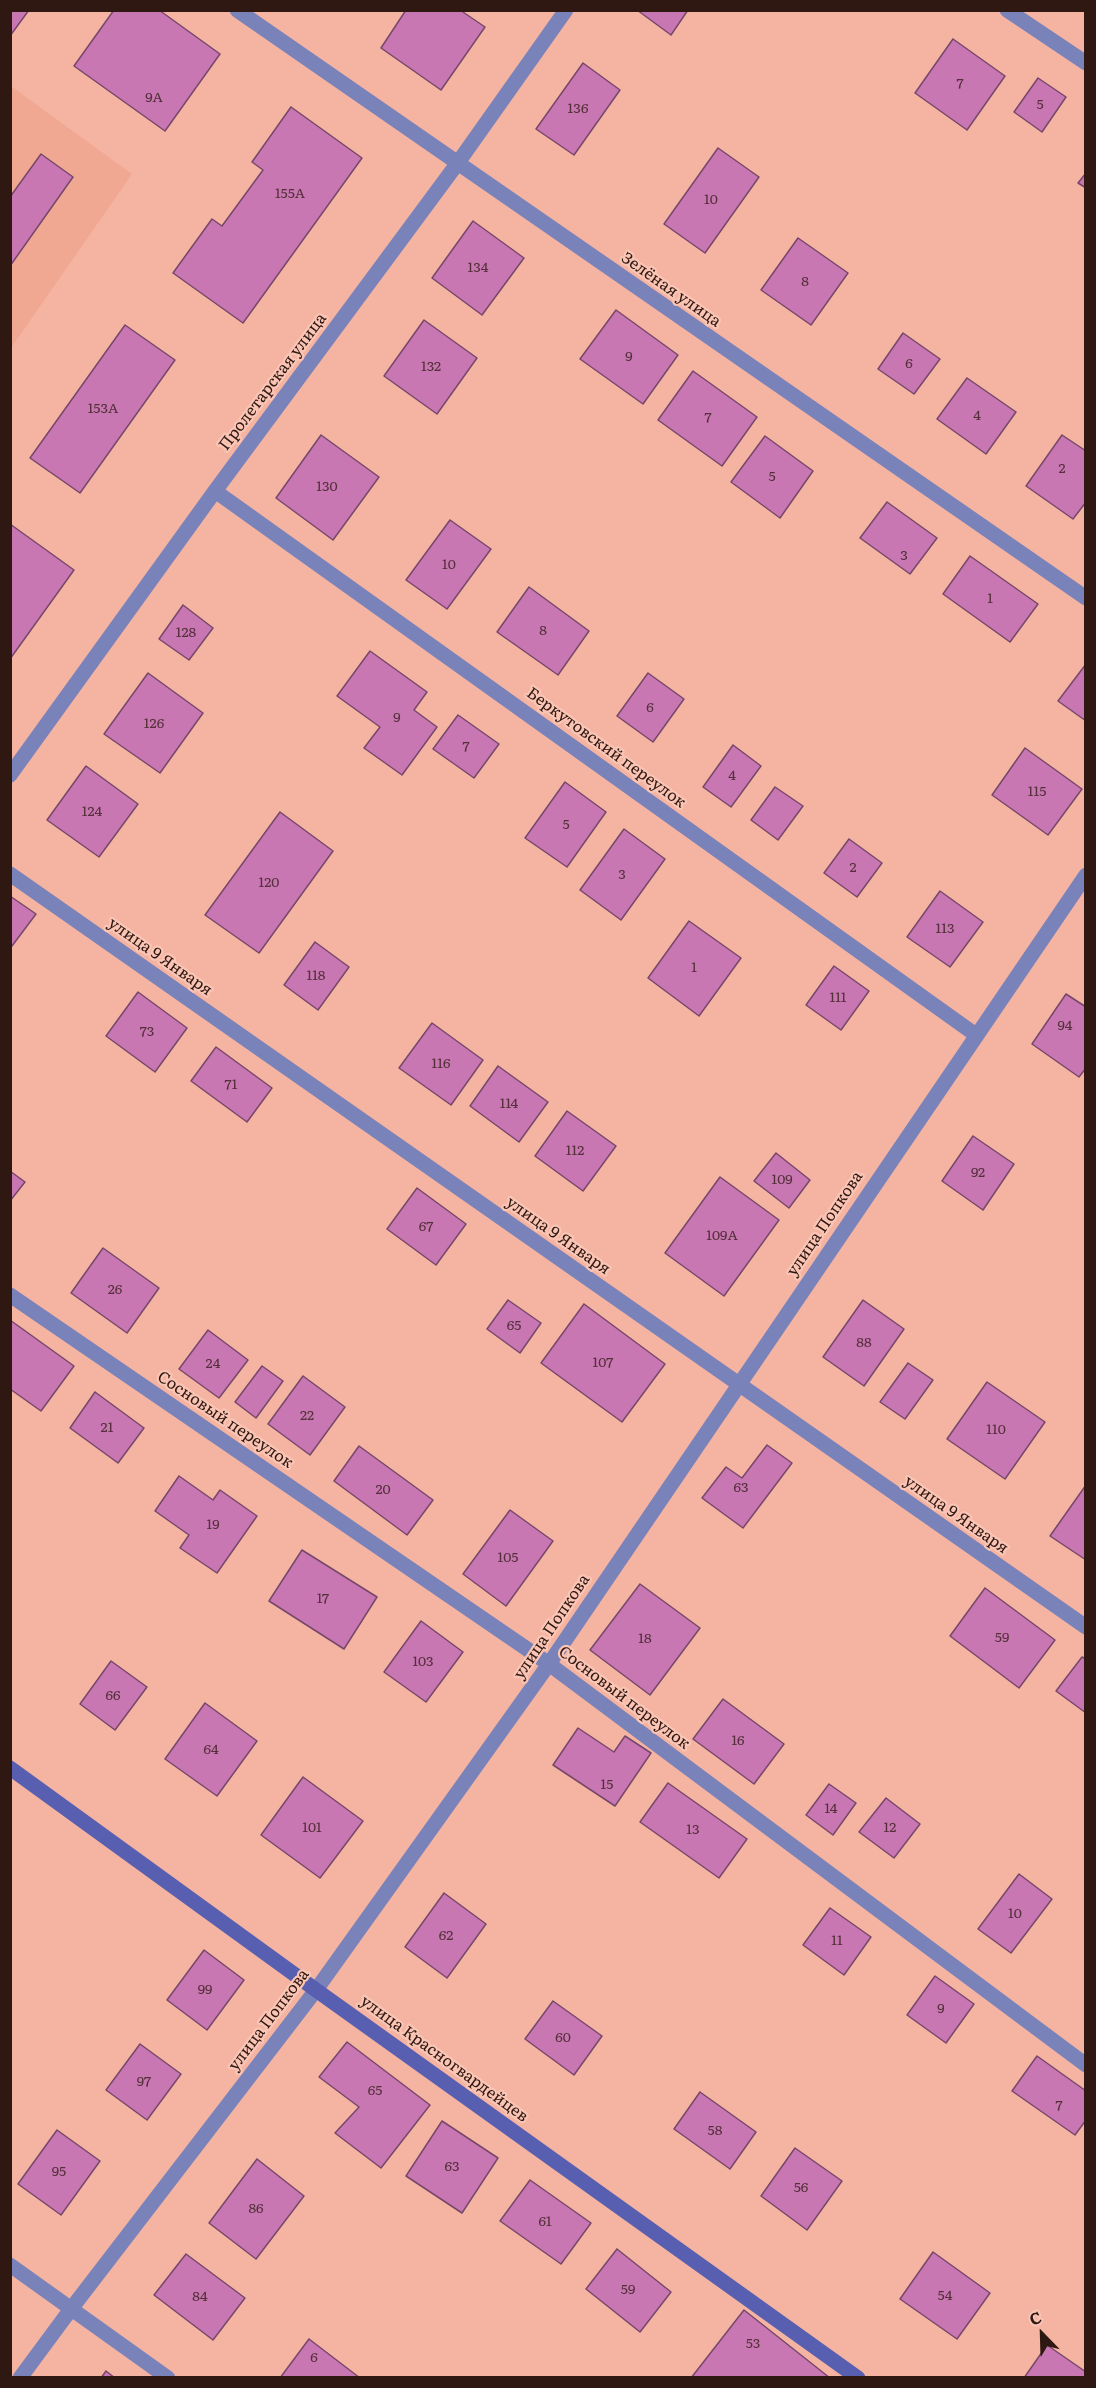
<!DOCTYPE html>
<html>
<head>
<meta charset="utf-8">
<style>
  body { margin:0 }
  #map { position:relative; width:1096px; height:2388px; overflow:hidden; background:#f5b4a1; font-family:Literata,serif }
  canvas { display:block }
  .frame { position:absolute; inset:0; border:12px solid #2f1811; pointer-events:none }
  .north { position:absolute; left:1012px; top:2304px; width:60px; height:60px; -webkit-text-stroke:4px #fac5b5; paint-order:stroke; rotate:337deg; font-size:16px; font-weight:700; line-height:24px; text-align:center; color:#2f1811 }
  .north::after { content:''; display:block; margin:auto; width:21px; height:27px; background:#2f1811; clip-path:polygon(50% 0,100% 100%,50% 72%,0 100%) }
</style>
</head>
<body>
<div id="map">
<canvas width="1096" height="2388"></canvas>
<div class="frame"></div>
<div class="north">С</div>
</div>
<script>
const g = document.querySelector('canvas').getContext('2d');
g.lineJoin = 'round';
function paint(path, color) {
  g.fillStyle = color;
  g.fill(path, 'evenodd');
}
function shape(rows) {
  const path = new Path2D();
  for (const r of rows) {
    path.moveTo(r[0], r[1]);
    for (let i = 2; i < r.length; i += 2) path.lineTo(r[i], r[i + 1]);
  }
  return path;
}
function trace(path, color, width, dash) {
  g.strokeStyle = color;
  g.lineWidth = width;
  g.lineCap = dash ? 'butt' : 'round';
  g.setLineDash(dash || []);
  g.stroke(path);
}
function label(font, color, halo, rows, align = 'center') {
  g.font = font + ' Literata,serif';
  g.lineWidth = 4.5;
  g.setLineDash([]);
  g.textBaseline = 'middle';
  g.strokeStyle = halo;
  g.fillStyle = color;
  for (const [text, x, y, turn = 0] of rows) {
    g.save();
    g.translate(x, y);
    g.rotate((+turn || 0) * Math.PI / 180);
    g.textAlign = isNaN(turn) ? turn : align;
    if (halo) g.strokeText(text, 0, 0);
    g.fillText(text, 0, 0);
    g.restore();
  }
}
const built = shape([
  [11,86,132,174,11,348]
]);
const building = shape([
  [10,10,29,10,10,36,10,10],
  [114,10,159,10,220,54,165,131,74,66,114,10],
  [406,10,460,10,485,27,441,90,381,48,406,10],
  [637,10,688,10,671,35,637,10],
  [953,39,1005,76,967,130,915,93,953,39],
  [583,63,620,90,574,155,536,129,583,63],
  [1038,78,1066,97,1042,132,1014,112,1038,78],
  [291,107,362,158,243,323,173,273,212,219,222,226,263,170,252,162,291,107],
  [718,148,759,177,705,253,664,224,718,148],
  [41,154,73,177,10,266,10,197,41,154],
  [1086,173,1086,188,1078,183,1086,173],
  [473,221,524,258,482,315,432,278,473,221],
  [798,238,848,273,811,325,761,290,798,238],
  [616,310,678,355,643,404,580,359,616,310],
  [424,320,477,358,437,414,384,376,424,320],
  [125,325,175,360,80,493,30,458,125,325],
  [903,333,940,359,914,394,878,369,903,333],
  [693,371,757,417,722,466,658,420,693,371],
  [967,378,1016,412,986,454,937,419,967,378],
  [321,435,379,477,333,540,276,498,321,435],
  [1062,435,1086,451,1086,502,1073,519,1026,486,1062,435],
  [765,436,813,471,780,518,731,482,765,436],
  [887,502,937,538,910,574,860,538,887,502],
  [450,520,491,549,447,609,406,580,450,520],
  [10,524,74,570,10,659,10,524],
  [970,556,1038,604,1010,642,943,594,970,556],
  [529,587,589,631,558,675,497,632,529,587],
  [183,605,213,628,189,660,159,639,183,605],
  [370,651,427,692,414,710,437,727,402,775,364,748,380,727,337,696,370,651],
  [1086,664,1086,721,1058,701,1086,664],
  [148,673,203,713,160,773,104,734,148,673],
  [648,673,684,699,653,742,617,716,648,673],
  [458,715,499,744,474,778,433,749,458,715],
  [733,745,761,766,731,807,703,787,733,745],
  [1025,748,1082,789,1048,835,992,795,1025,748],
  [86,766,138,804,99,857,47,820,86,766],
  [565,782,606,812,567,867,525,838,565,782],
  [775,787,803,806,778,840,751,820,775,787],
  [280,812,333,851,259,953,205,915,280,812],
  [624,829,665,859,621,920,580,890,624,829],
  [849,839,882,863,857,897,824,873,849,839],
  [940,891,983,922,950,967,907,937,940,891],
  [10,896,36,914,12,946,10,944,10,896],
  [689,921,741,958,699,1016,648,978,689,921],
  [315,942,349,967,318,1010,284,985,315,942],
  [834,966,869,991,841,1030,806,1005,834,966],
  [138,992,187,1028,155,1072,106,1036,138,992],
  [1066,994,1086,1007,1086,1068,1079,1077,1032,1044,1066,994],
  [432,1023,483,1060,451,1105,399,1068,432,1023],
  [216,1047,272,1088,247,1122,191,1081,216,1047],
  [498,1066,548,1102,519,1142,470,1106,498,1066],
  [567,1111,616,1146,583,1191,535,1156,567,1111],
  [973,1136,1014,1164,983,1210,942,1181,973,1136],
  [776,1153,810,1180,789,1208,754,1181,776,1153],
  [10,1171,25,1182,10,1201,10,1171],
  [720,1177,779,1220,724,1296,665,1253,720,1177],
  [417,1188,466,1224,436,1265,387,1229,417,1188],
  [103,1248,159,1288,127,1333,71,1293,103,1248],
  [508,1300,541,1323,520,1353,487,1329,508,1300],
  [863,1300,904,1329,864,1386,823,1357,863,1300],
  [584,1304,665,1364,622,1422,541,1363,584,1304],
  [10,1320,74,1366,41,1411,10,1389,10,1320],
  [208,1330,248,1360,219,1398,179,1369,208,1330],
  [908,1363,933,1380,905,1419,880,1402,908,1363],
  [262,1366,283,1381,256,1418,235,1402,262,1366],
  [303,1376,345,1407,310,1455,268,1424,303,1376],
  [987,1382,1045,1422,1005,1479,947,1439,987,1382],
  [95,1392,144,1428,118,1463,70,1428,95,1392],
  [767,1445,792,1463,743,1528,702,1498,726,1467,742,1478,767,1445],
  [359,1446,433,1500,407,1535,334,1481,359,1446],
  [179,1476,213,1500,220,1490,257,1516,217,1573,180,1548,189,1535,155,1511,179,1476],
  [1086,1485,1086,1560,1050,1536,1086,1485],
  [510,1510,553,1541,506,1606,463,1574,510,1510],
  [302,1550,377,1597,344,1649,269,1601,302,1550],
  [640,1584,700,1628,650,1695,590,1650,640,1584],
  [985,1588,1055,1640,1019,1688,950,1636,985,1588],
  [421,1621,463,1652,426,1702,384,1672,421,1621],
  [1082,1657,1086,1659,1086,1713,1056,1691,1082,1657],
  [111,1661,147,1687,115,1730,80,1704,111,1661],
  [723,1699,784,1744,754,1784,693,1739,723,1699],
  [205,1703,257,1741,217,1796,165,1759,205,1703],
  [578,1728,614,1752,625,1736,651,1753,615,1806,553,1765,578,1728],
  [303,1777,363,1821,320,1878,261,1835,303,1777],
  [668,1783,747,1839,719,1878,640,1822,668,1783],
  [829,1784,856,1803,833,1835,806,1815,829,1784],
  [886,1798,920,1824,894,1858,859,1832,886,1798],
  [1019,1874,1052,1899,1011,1953,978,1929,1019,1874],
  [444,1893,486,1924,447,1978,405,1947,444,1893],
  [830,1908,871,1937,844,1975,803,1945,830,1908],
  [204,1950,244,1980,207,2030,167,2000,204,1950],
  [935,1976,974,2004,946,2043,907,2015,935,1976],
  [553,2001,602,2036,574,2075,525,2039,553,2001],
  [347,2042,430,2105,381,2168,335,2133,359,2107,319,2077,347,2042],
  [140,2044,181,2074,147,2120,106,2090,140,2044],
  [1037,2056,1086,2091,1086,2120,1075,2135,1012,2091,1037,2056],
  [700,2092,756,2132,730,2169,674,2129,700,2092],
  [442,2121,498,2158,462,2213,406,2176,442,2121],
  [57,2130,100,2161,61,2215,18,2184,57,2130],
  [795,2148,842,2181,807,2230,761,2196,795,2148],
  [257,2159,304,2196,256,2259,209,2223,257,2159],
  [530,2180,591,2223,561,2264,500,2221,530,2180],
  [617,2249,671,2292,640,2332,586,2289,617,2249],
  [933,2252,990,2293,957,2339,900,2299,933,2252],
  [186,2254,245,2298,213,2340,154,2295,186,2254],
  [744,2310,830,2378,691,2378,744,2310],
  [309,2339,360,2378,280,2378,309,2339],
  [1047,2345,1086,2372,1086,2378,1024,2378,1047,2345],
  [106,2371,115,2378,101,2378,106,2371]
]);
const street = shape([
  [237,10,1086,598],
  [1007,10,1086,63],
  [215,491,976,1035],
  [10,775,215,491,457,164,566,10],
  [10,874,1086,1627],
  [10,1295,549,1664,1086,2065],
  [10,2265,168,2378],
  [20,2378,71,2309,316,1990,549,1664,1086,875]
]);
const secondary = shape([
  [10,1768,316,1990,858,2378]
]);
const numberNames = [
  ["7",960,84],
  ["9А",154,98],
  ["5",1040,105],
  ["136",578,109],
  ["155А",290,194],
  ["10",711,200],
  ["134",478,268],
  ["8",805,282],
  ["9",629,357],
  ["6",909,364],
  ["132",431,367],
  ["153А",103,409],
  ["4",977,416],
  ["7",708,418],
  ["2",1062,469],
  ["5",772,477],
  ["130",327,487],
  ["3",904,556],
  ["10",449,565],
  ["1",990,599],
  ["8",543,631],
  ["128",186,633],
  ["6",650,708],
  ["9",397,718],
  ["126",154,724],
  ["7",466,747],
  ["4",732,776],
  ["115",1037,792],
  ["124",92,812],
  ["5",566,825],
  ["2",853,868],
  ["3",622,875],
  ["120",269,883],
  ["113",945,929],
  ["1",694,968],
  ["118",316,976],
  ["111",838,998],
  ["94",1065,1026],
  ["73",147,1032],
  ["116",441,1064],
  ["71",231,1085],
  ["114",509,1104],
  ["112",575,1151],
  ["92",978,1173],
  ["109",782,1180],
  ["67",426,1227],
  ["109А",722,1236],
  ["26",115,1290],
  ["65",514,1326],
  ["88",864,1343],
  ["107",603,1363],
  ["24",213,1364],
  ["22",307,1416],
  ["21",107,1428],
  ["110",996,1430],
  ["63",741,1488],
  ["20",383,1490],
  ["19",213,1525],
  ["105",508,1558],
  ["17",323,1599],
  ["59",1002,1638],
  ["18",645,1639],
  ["103",423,1662],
  ["66",113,1696],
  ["16",738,1741],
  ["64",211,1750],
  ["15",607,1785],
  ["14",831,1809],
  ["101",312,1828],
  ["12",890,1828],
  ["13",693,1830],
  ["10",1015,1914],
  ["62",446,1936],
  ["11",837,1941],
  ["99",205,1990],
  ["9",941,2009],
  ["60",563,2038],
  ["97",144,2082],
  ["65",375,2091],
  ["7",1059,2106],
  ["58",715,2131],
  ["63",452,2167],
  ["95",59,2172],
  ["56",801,2188],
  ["86",256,2209],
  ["61",545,2222],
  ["59",628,2290],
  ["54",945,2296],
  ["84",200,2297],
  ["53",753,2344],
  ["6",314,2358]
];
const streetNames = [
  ["Зелёная улица",671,290,35],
  ["Пролетарская улица",273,382,-53],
  ["Беркутовский переулок",606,748,36],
  ["улица 9 Января",160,957,35],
  ["улица Попкова",825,1224,-56],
  ["улица 9 Января",558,1236,35],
  ["Сосновый переулок",225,1420,34],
  ["улица 9 Января",956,1515,35],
  ["улица Попкова",552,1627,-56],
  ["Сосновый переулок",624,1698,37],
  ["улица Попкова",269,2020,-53],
  ["улица Красногвардейцев",444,2059,36]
];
paint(built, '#f0a892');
paint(building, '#c877b3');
trace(building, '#77476a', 1.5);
trace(street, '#7a82ba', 15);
trace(secondary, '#585fb0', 15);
label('14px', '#55303a', null, numberNames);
label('16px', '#2f1811', '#fac5b5', streetNames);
</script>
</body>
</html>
